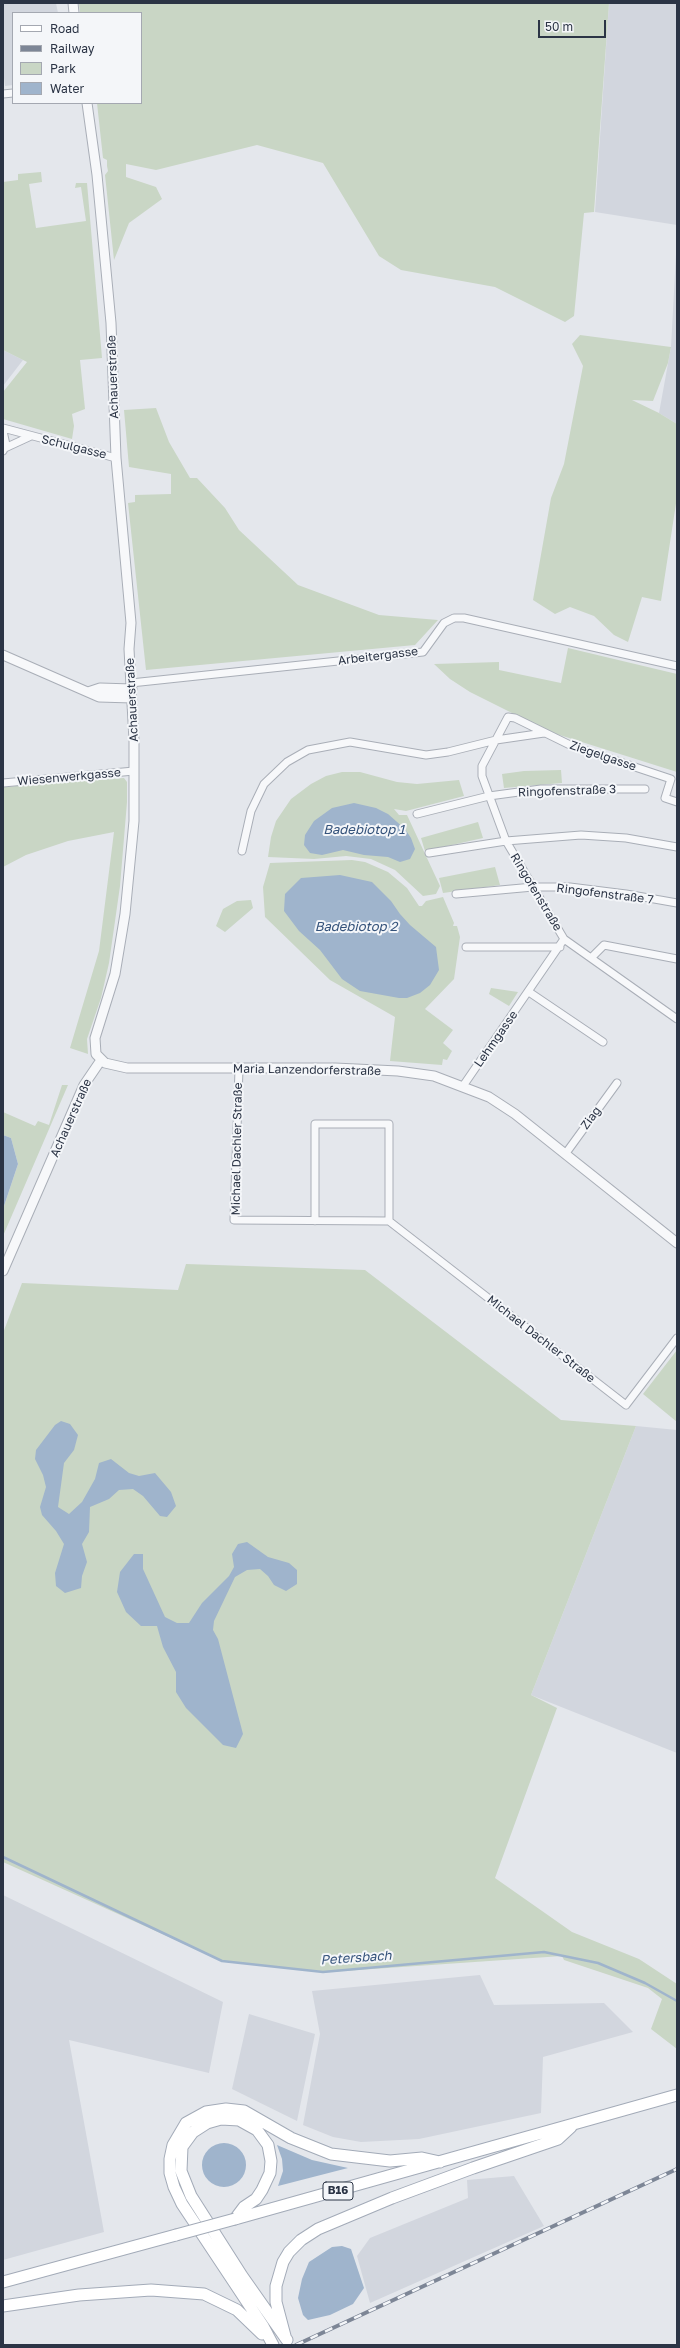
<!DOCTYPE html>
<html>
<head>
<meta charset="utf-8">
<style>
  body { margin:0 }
  #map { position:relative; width:680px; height:2348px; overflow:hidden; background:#e4e7ec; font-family:"Golos Text",sans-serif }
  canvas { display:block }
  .frame { position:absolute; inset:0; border:4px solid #2b3445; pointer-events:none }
  .legend { position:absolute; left:12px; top:12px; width:130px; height:92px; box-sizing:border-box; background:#f4f6f9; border:1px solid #a4a8b1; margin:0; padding:5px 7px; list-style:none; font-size:12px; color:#2b3445 }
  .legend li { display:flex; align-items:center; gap:8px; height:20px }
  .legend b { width:20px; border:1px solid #a4a8b1 }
  .scale { position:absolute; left:538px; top:20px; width:68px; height:18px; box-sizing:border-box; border:2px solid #2b3445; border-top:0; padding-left:5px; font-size:12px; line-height:14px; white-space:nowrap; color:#2b3445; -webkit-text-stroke:3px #f4f6f9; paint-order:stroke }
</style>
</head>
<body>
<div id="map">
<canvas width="680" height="2348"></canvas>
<div class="frame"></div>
<ul class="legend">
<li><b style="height:5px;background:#fff"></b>Road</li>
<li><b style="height:5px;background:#7d8696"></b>Railway</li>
<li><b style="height:11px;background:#c9d6c5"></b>Park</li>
<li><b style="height:11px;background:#9fb4cc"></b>Water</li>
</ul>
<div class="scale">50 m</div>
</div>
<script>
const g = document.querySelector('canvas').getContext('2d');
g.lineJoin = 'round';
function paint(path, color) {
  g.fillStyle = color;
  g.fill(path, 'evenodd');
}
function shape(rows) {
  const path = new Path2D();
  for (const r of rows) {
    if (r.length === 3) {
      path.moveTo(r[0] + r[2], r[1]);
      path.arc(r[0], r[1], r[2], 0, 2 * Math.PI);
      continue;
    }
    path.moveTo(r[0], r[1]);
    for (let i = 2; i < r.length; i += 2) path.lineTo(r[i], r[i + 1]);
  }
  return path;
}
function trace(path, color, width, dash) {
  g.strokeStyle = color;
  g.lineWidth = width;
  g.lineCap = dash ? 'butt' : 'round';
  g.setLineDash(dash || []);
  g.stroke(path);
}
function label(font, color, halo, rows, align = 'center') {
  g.font = font + ' "Golos Text",sans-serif';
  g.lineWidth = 4;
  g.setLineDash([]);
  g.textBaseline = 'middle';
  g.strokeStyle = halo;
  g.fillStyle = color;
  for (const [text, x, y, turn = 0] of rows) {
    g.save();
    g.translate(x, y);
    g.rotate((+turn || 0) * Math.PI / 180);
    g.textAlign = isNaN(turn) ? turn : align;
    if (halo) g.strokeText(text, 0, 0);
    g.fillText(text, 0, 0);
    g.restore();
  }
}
const built = shape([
  [3,3,56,3,58,13,13,13,13,85,5,86,3,69],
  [609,3,677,3,677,225,595,212],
  [677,236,677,424,659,413,671,347],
  [3,350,23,360,3,386],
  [636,1426,677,1430,677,1753,531,1695],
  [3,1895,223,2002,209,2073,69,2040,104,2232,3,2260],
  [480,1975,494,2005,604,2003,633,2032,543,2057,541,2113,419,2139,361,2142,333,2137,303,2125,320,2034,312,1991],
  [249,2014,315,2034,297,2121,232,2089],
  [514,2176,544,2226,370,2303,357,2256,370,2238,468,2198,467,2180]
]);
const green = shape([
  [79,3,609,3,594,212,584,213,574,316,565,322,495,287,401,270,379,256,323,163,257,145,156,170,126,164,126,177,156,187,162,199,129,223,114,260,105,175,108,171,107,166,107,160,103,158,97,103,141,103,141,13,80,13],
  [41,172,42,182,29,184,36,228,86,221,81,187,75,188,76,183,87,183,102,358,80,360,85,409,72,414,74,426,72,439,3,419,3,392,27,362,3,350,3,182,18,180,18,174],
  [580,335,671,347,668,363,653,401,632,400,659,413,677,424,677,497,661,601,642,597,628,642,614,635,594,616,570,607,555,614,533,600,551,498,564,464,583,366,572,344],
  [156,408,169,442,190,478,197,478,225,508,239,530,298,585,379,615,438,620,415,645,146,670,128,503,135,502,135,495,171,494,171,474,129,467,124,410],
  [568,648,677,674,677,772,550,732,470,692,450,679,434,664,499,662,499,670,561,683],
  [561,770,562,783,504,788,502,774,524,771],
  [342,772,360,772,397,782,417,784,459,780,464,796,406,811,394,809,399,815,407,815,440,886,436,894,423,896,395,870,371,859,346,856,314,859,268,857,271,837,276,821,291,799,311,784,326,776],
  [124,778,127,782,127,802,120,886,109,963,101,998,87,1039,88,1054,70,1048,99,951,114,832,68,841,26,855,3,867,3,787],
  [478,822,483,838,425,851,421,838],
  [352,860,365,862,388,872,407,888,419,906,422,906,426,901,443,897,454,923,453,926,457,926,460,937,454,979,425,1009,453,1030,443,1043,452,1051,447,1060,443,1059,442,1065,390,1061,395,1017,330,980,265,917,263,887,270,863],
  [495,867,500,885,443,893,439,878],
  [251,900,253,908,225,932,216,926,223,909,237,901],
  [491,988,518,992,509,1006,489,994],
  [62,1085,68,1085,3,1236,3,1209,18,1164,11,1138,3,1135,3,1112,35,1126,38,1121,49,1125],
  [186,1264,365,1270,561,1420,636,1426,531,1695,557,1708,495,1878,572,1932,639,1959,677,1984,677,2049,651,2029,662,1999,648,1988,564,1960,562,1956,329,1972,222,1961,3,1862,3,1333,22,1283,178,1290],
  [677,1350,677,1422,643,1394]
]);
const water = shape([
  [354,803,376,808,388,814,405,829,411,838,415,849,410,859,400,862,388,857,364,855,343,850,322,855,310,853,304,845,305,835,314,821,332,808],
  [340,875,372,882,391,901,400,914,410,925,436,947,439,970,430,985,420,993,407,998,399,998,360,991,342,979,320,950,299,931,284,911,285,894,301,878],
  [3,1135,11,1138,18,1164,3,1209],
  [61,1421,70,1424,78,1435,74,1450,64,1463,58,1507,69,1514,82,1502,95,1479,99,1463,111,1459,129,1473,139,1476,155,1473,171,1492,176,1506,167,1517,160,1516,143,1496,133,1489,119,1490,109,1499,90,1507,89,1532,82,1544,87,1562,82,1576,81,1588,65,1593,56,1586,55,1573,64,1544,56,1531,42,1515,40,1507,46,1487,43,1475,35,1459,36,1450,55,1425],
  [247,1542,268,1557,289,1563,297,1570,297,1584,286,1591,274,1585,268,1576,260,1569,247,1570,235,1577,214,1621,213,1630,218,1639,243,1734,236,1748,223,1745,186,1708,176,1692,176,1672,163,1647,157,1626,141,1626,126,1612,117,1592,120,1572,134,1554,143,1554,143,1569,165,1617,177,1623,189,1623,202,1603,229,1576,234,1567,232,1554,238,1544],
  [224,2165,22],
  [277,2145,312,2160,348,2168,278,2186,283,2171,282,2159],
  [342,2246,351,2249,364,2288,353,2304,330,2315,308,2320,303,2315,298,2298,302,2279,309,2262,332,2247]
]);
const stream = shape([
  [3,1857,222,1961,323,1972,544,1952,598,1963,645,1983,677,2001]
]);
const minor = shape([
  [3,94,13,93],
  [3,428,116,458],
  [3,431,6,445,3,451],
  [5,448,31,436],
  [131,683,423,652,444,623,454,618,464,618,677,666],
  [3,783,134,771],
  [677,802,665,798,671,779,572,746,515,718,508,717,482,766,482,776,506,841,564,939,677,1019],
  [417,814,489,796,541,789,645,789],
  [242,851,251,811,264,784,287,762,308,750,350,742,426,755,448,752,496,740,544,733],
  [429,853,506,841,581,835,626,838,677,847],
  [456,894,533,887,570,887,626,894,677,903],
  [466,947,560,947],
  [592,957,604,945,677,959],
  [529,992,603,1042],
  [239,1069,234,1220,389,1221,626,1405,677,1338],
  [463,1086,564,939],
  [566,1153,617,1083],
  [315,1221,315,1124,389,1124,389,1221]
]);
const tertiary = shape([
  [73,3,74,13],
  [87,103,97,175,111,323,116,458,131,623,129,649,134,740,134,821,125,914,115,974,95,1038,96,1054,105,1063,127,1068,335,1068,398,1071,434,1076,489,1097,515,1114,677,1243],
  [3,655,99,697,132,698],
  [88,692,100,688,132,689],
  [3,1271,84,1085,101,1060]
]);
const primary = shape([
  [235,2219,677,2095],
  [235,2219,244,2207,256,2199,262,2190,270,2173,271,2161,268,2145,257,2130,239,2120,221,2119,207,2123,193,2132,182,2147,181,2171,191,2196,242,2276,287,2340],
  [3,2282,176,2235],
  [3,2306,79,2295,151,2290,204,2294,237,2310,262,2334],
  [285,2336,276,2302,276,2286,283,2262,289,2252,301,2240,318,2229,392,2198,473,2168,558,2139,571,2127],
  [273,2345,263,2326,182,2204,174,2187,170,2173,170,2159,173,2145,186,2123,206,2112,226,2109,244,2111,291,2138,331,2154,390,2161,422,2158,440,2162]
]);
const rail = shape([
  [296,2345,677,2169]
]);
const primaryBridge = shape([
  [176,2235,235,2219]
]);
const shields = [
  [338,2191,30]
];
const shieldNames = [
  ["B16",338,2191]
];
const streetNames = [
  ["Achauerstraße",113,377,-92],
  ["Schulgasse",74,447,14],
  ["Arbeitergasse",378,656,-7],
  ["Achauerstraße",132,700,-93],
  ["Ziegelgasse",603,756,19],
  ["Wiesenwerkgasse",69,777,-5],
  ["Ringofenstraße 3",567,791,-2],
  ["Ringofenstraße",536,892,59],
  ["Ringofenstraße 7",605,894,7],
  ["Lehmgasse",496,1039,-55],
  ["Maria Lanzendorferstraße",307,1070,1],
  ["Achauerstraße",71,1118,-66],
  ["Ziag",591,1118,-54],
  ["Michael Dachler Straße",237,1149,-89],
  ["Michael Dachler Straße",541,1339,38]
];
const waterNames = [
  ["Badebiotop 1",364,830],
  ["Badebiotop 2",356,927],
  ["Petersbach",356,1958,-4]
];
paint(built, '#d2d6de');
paint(green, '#c9d6c5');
paint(water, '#9fb4cc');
trace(stream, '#9fb4cc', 2.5);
trace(minor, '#a9aeb7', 9);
trace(tertiary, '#a9aeb7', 11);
trace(primary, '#a3abb8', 13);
trace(minor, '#f7f8fa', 7);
trace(tertiary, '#f7f8fa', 9);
trace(primary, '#fff', 11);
trace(rail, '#7d8696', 4);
trace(rail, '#f4f6f9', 2.5, [8]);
trace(primaryBridge, '#a3abb8', 13, []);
trace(primaryBridge, '#fff', 11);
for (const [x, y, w] of shields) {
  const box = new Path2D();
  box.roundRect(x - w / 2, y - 9, w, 18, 3);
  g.fillStyle = '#f4f6f9';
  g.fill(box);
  trace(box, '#2b3445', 1);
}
label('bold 11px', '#2b3445', null, shieldNames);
label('12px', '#2b3445', '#f4f6f9', streetNames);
label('italic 13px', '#34527a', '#f4f6f9', waterNames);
</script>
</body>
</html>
